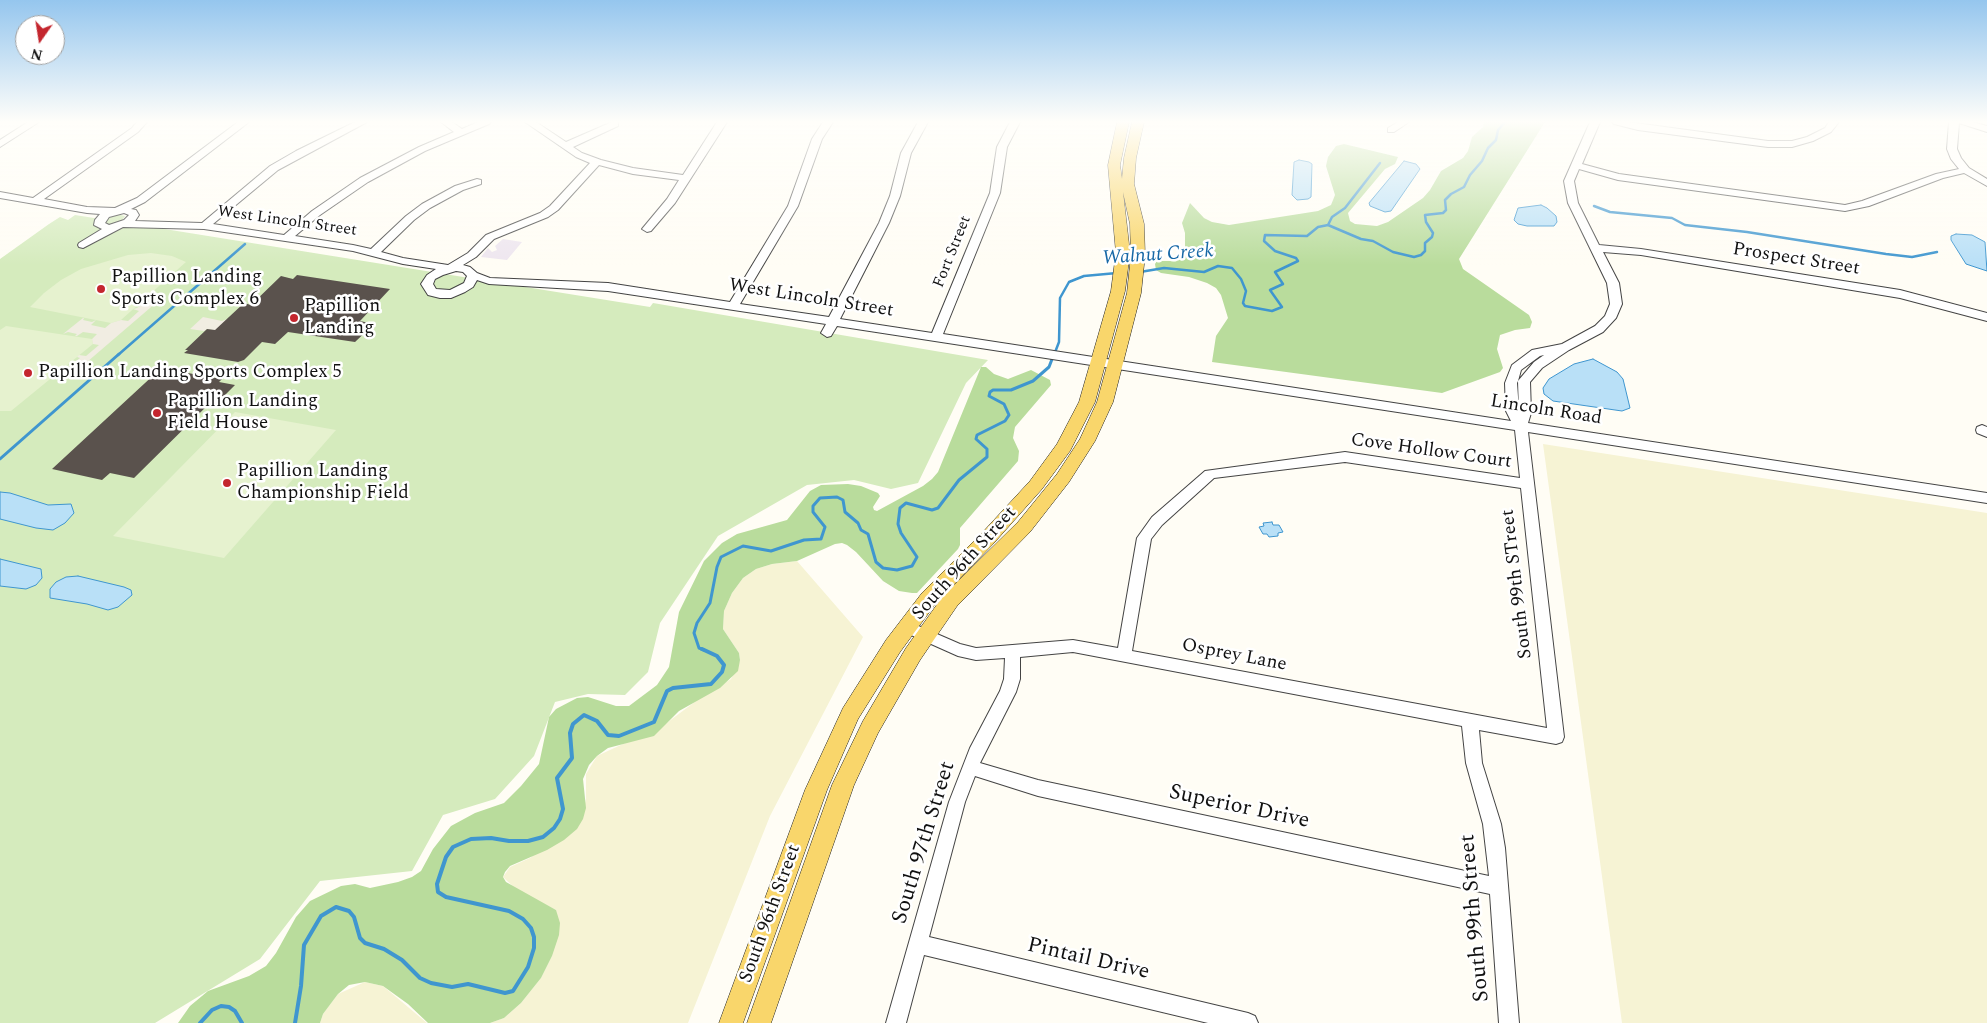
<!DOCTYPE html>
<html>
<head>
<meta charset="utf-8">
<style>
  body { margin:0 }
  #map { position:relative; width:1987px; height:1023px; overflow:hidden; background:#fffdf5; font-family:Spectral,serif }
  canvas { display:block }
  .north { position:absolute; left:15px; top:15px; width:50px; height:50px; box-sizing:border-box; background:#fff; border:1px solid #a0a0a0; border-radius:50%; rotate:193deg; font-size:14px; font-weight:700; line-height:20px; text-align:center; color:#111 }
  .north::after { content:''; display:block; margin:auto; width:18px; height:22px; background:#c4262e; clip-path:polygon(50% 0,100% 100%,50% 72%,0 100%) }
</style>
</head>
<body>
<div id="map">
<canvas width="1987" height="1023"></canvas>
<div class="north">N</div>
</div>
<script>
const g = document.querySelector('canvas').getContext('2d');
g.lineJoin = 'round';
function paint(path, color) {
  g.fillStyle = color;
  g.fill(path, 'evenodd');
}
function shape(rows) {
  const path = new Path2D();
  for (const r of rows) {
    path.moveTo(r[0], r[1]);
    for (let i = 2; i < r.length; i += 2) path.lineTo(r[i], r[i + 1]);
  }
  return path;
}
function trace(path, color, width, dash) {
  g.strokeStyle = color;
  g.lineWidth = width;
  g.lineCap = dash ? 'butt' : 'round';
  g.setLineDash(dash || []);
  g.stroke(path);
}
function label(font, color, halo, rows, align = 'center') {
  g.font = font + ' Spectral,serif';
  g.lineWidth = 5;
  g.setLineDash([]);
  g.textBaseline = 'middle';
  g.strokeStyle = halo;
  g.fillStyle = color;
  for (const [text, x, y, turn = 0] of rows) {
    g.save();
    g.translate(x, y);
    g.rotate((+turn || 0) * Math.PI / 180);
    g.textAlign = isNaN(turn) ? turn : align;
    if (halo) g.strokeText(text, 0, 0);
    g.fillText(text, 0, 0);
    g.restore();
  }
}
const industrial = shape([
  [503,239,522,242,507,260,481,257,488,248,492,252,497,250,495,246]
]);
const farmland = shape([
  [1543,444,1987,513,1987,1023,1622,1023],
  [797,561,863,637,770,816,688,1023,490,1023,504,1018,521,1003,541,978,552,956,556,910,517,890,503,877,510,867,530,858,581,821,586,799,586,774,597,756,664,725,696,701,731,679,740,660,739,653,723,629,724,611,732,593,743,578,756,569,772,564],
  [365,982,383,986,427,1023,320,1023,323,1014,338,994]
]);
const green = shape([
  [75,215,107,220,112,216,121,215,125,216,121,222,650,307,653,303,988,360,966,383,918,483,891,489,854,480,807,485,718,536,660,623,648,672,625,695,588,694,555,702,534,756,495,799,443,815,412,871,320,881,260,959,155,1023,0,1023,0,259,49,224,60,217,68,220]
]);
const forest = shape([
  [1484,122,1545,122,1459,259,1463,269,1529,315,1532,322,1530,328,1515,330,1500,335,1497,349,1503,368,1500,372,1442,393,1212,362,1216,336,1228,318,1221,295,1216,288,1207,283,1189,277,1161,273,1156,270,1155,264,1157,261,1175,261,1185,257,1185,233,1182,223,1190,203,1204,218,1212,222,1229,225,1318,211,1331,205,1335,195,1326,166,1328,157,1336,146,1344,144,1398,157,1395,164,1385,169,1348,213,1350,221,1355,224,1377,226,1388,222,1423,198,1430,190,1441,171,1463,158,1468,151,1472,137,1483,127],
  [981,367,986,367,994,374,1008,379,1031,370,1050,380,1051,385,1015,427,1013,438,1019,451,1018,461,960,528,960,545,958,549,917,593,912,593,899,591,883,581,856,552,847,545,842,543,835,544,797,561,772,564,756,569,743,578,732,593,724,611,723,629,739,653,740,660,738,671,720,688,679,711,654,736,608,748,597,756,589,765,583,779,586,808,583,819,577,829,564,840,547,850,510,866,505,872,503,877,506,882,556,910,560,923,559,935,552,956,541,978,521,1003,504,1018,490,1023,428,1023,408,1004,383,986,365,982,349,985,338,994,323,1014,320,1023,178,1023,190,1006,208,991,249,976,266,966,276,953,296,917,310,901,341,886,355,884,370,888,398,882,412,877,421,871,433,849,451,826,475,813,504,803,521,786,539,764,549,717,556,709,577,698,588,697,616,706,629,706,657,685,669,667,679,612,704,561,722,543,737,534,787,520,810,491,821,485,848,484,861,486,878,493,880,496,873,507,874,510,877,511,923,486,932,479,938,472]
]);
const pitch = shape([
  [151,253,172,256,186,262,121,320,111,323,30,307,44,293,61,280,81,269,128,255],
  [6,326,92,339,93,344,11,411,0,411,0,330],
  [235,412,336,430,224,558,113,536]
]);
const plaza = shape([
  [145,299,157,302,80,368,67,366,71,365,80,358,77,357,79,355,86,356,99,345,93,344,92,339,97,334,83,332,77,336,75,336,77,334,68,332,63,334,83,318,84,318,83,320,92,322,96,320,91,325,105,328,111,323,121,320,128,321,139,311,133,309,137,308,145,302,143,301],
  [203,317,222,321,227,319,224,332,207,329,204,331,190,329]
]);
const water = shape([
  [1299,160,1309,162,1312,164,1311,197,1308,199,1297,200,1292,195,1294,162,1299,160],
  [1404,161,1416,164,1420,169,1391,211,1385,212,1370,206,1369,203,1404,161],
  [1541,205,1547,208,1556,216,1557,222,1554,226,1527,226,1518,224,1514,220,1518,208,1541,205],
  [1956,234,1972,235,1985,242,1987,271,1966,264,1951,240,1951,236,1956,234],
  [1593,359,1617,372,1623,379,1630,408,1622,411,1553,401,1544,394,1543,388,1549,379,1574,364,1593,359],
  [0,492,10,493,48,505,71,504,74,513,65,523,53,530,36,528,0,519,0,492],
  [1272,522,1273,525,1279,525,1283,532,1278,533,1278,536,1269,537,1267,534,1263,534,1259,527,1264,526,1263,523,1272,522],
  [0,559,41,569,42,578,36,585,26,589,0,586,0,559],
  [78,576,124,587,131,590,132,595,118,607,108,610,87,604,50,598,50,589,56,582,66,577,78,576]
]);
const streamFar2 = shape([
  [1594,206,1610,212,1672,218,1685,225,1747,232,1886,254,1912,257,1937,252],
  [1328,225,1332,217,1345,208,1380,163],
  [1140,272,1164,268,1204,272,1218,266,1232,268,1241,279,1246,291,1243,303,1245,306,1272,311,1282,307,1270,290,1283,284,1275,272,1298,261,1296,258,1275,251,1264,241,1265,235,1307,236,1318,227,1328,225,1361,239,1373,241,1393,252,1414,257,1421,255,1425,251,1425,243,1432,237,1433,233,1426,222,1425,215,1443,213,1446,210,1445,200,1451,194,1464,187,1470,175,1482,161,1488,148,1496,140,1498,130,1505,122],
  [118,355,245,244],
  [1054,355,1059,342,1060,298,1069,282,1084,276,1117,273]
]);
const streamFar1 = shape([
  [0,459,119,354],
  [704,650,699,648,694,633,697,623,710,603,717,567,721,557,743,546,771,551,804,540,821,539,825,527,813,512,813,506,820,498,837,497,843,500,845,512,858,523,861,530,868,534,876,562,883,568,897,570,912,566,917,557,901,533,898,524,900,508,906,503,932,510,938,508,959,480,987,457,987,449,976,439,977,435,1005,421,1009,415,1004,404,989,396,990,392,993,390,1011,390,1033,381,1049,367,1054,354]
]);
const stream = shape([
  [200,1023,212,1010,221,1006,229,1007,235,1011,242,1023],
  [295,1023,301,986,304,945,321,916,336,907,349,911,354,917,360,938,365,943,384,949,402,960,420,978,431,983,452,987,468,984,505,993,513,991,528,967,534,948,534,937,531,928,523,919,509,911,446,897,438,892,437,884,446,857,453,847,471,839,491,838,509,841,528,841,543,837,554,828,560,819,563,809,557,778,572,758,570,733,573,724,584,715,597,721,608,735,619,736,654,722,667,691,673,688,711,684,722,672,724,665,717,656,702,649]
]);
const building = shape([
  [297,275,390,289,360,321,374,324,355,342,288,332,275,344,262,342,244,360,238,362,184,353,188,350,185,350,207,329,215,330,244,303,251,305,281,276,293,279],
  [165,369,222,379,219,382,235,385,220,400,214,399,134,478,110,473,102,480,52,469,158,371,162,371]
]);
const minor = shape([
  [28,122,39,122,0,147,0,140,28,122],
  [137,122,147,122,138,132,44,199,87,207,115,208,137,198,238,122,249,122,145,202,131,209,136,210,139,215,135,221,202,223,270,166,296,151,355,122,367,122,278,170,213,224,284,235,312,211,360,178,419,147,454,132,441,122,452,122,462,129,478,122,491,122,489,124,425,151,368,182,320,215,295,236,353,245,371,249,406,216,422,204,455,186,477,179,481,180,481,184,463,190,430,208,414,220,381,252,403,258,448,265,468,253,486,235,540,213,550,206,590,163,576,157,525,122,536,122,566,142,612,122,618,122,618,126,573,147,582,153,601,160,633,168,683,175,717,122,727,122,675,203,651,231,647,232,642,229,667,199,679,180,633,174,599,165,558,210,548,217,494,239,476,257,463,265,470,267,477,273,490,278,608,283,730,302,788,206,812,139,823,122,833,122,822,139,798,206,740,304,829,317,879,223,890,196,901,153,918,122,928,122,911,153,900,196,889,223,840,319,932,333,990,193,997,147,1010,122,1020,122,1007,147,1000,193,943,334,1511,421,1506,411,1505,383,1512,365,1532,350,1562,344,1595,326,1605,316,1610,304,1607,283,1568,203,1564,181,1590,122,1600,122,1582,164,1619,174,1845,205,1862,201,1936,174,1959,169,1951,159,1947,149,1949,122,1972,122,1987,126,1987,132,1959,123,1957,149,1961,158,1969,168,1987,179,1987,186,1964,173,1943,178,1869,206,1845,211,1618,180,1579,169,1574,181,1578,203,1599,245,1641,249,1900,290,1987,313,1987,321,1900,298,1641,255,1603,252,1619,283,1622,304,1616,318,1603,332,1569,350,1542,368,1530,382,1531,413,1528,423,1987,493,1987,503,1528,432,1564,737,1562,742,1556,744,1479,730,1482,763,1501,824,1505,848,1519,1023,1499,1023,1490,894,1038,796,975,776,965,802,929,937,1248,1013,1255,1016,1258,1023,1208,1023,924,955,906,1023,886,1023,949,802,970,748,1000,691,1004,679,1005,658,976,660,958,656,902,631,899,627,902,623,907,621,960,644,976,648,1073,640,1118,648,1137,538,1152,517,1205,471,1345,452,1520,478,1515,430,837,326,831,336,827,337,821,333,826,324,608,291,489,284,477,280,473,287,465,292,451,298,440,298,428,295,421,284,427,275,436,269,403,264,353,251,204,229,123,227,83,248,79,247,78,245,79,243,102,229,94,225,95,220,100,214,87,213,0,198,0,192,33,198,132,128,137,122],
  [124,213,129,215,124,220,109,225,105,223,109,217,124,213],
  [456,271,463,272,467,276,464,283,450,290,436,289,433,284,435,279,443,275,456,271],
  [1544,355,1534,362,1518,381,1521,370,1540,356,1544,355],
  [1518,381,1519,411,1517,383,1518,381],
  [1345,462,1521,488,1547,728,1132,651,1151,539,1162,525,1214,478,1345,462],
  [1073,652,1462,726,1466,763,1483,824,1489,876,1038,780,980,763,1016,692,1020,679,1020,657,1073,652],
  [1398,122,1409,122,1394,132,1388,132,1388,128,1398,122],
  [1612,122,1628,122,1768,141,1792,141,1807,137,1825,128,1829,122,1839,122,1831,132,1813,141,1792,147,1768,147,1638,130,1614,124,1612,122],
  [1982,425,1987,427,1987,437,1977,433,1976,430,1977,427,1982,425]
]);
const major = shape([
  [1117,122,1129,122,1120,165,1122,179,1124,158,1132,122,1144,122,1136,158,1134,184,1144,224,1145,255,1141,293,1113,402,1095,441,1069,482,1030,532,957,606,920,660,878,733,854,785,771,1023,747,1023,832,785,863,721,906,648,943,596,1018,522,1057,474,1080,439,1097,402,1127,293,1131,255,1130,224,1123,192,1130,253,1125,291,1095,402,1070,451,1042,489,994,543,936,603,900,652,858,719,827,790,743,1023,719,1023,805,790,843,708,886,640,922,593,982,533,1030,481,1057,444,1079,402,1111,291,1116,253,1108,165,1117,122]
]);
const markers = [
  [101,289,5,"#c4262e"],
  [294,318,5,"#c4262e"],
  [28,373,5,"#c4262e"],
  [157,413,5,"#c4262e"],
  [227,483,5,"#c4262e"]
];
const farStreetnames = [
  ["West Lincoln Street",287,222,8],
  ["Fort Street",953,252,-68]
];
const streetNames = [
  ["Prospect Street",1796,260,9],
  ["West Lincoln Street",811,299,9],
  ["Lincoln Road",1546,411,9],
  ["Cove Hollow Court",1431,452,8],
  ["South 96th Street",965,564,-48],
  ["South 99th STreet",1518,584,-97],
  ["Osprey Lane",1234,656,11],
  ["South 96th Street",771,914,-70]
];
const poiNames = [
  ["Papillion Landing",111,278],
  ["Sports Complex 6",111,300],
  ["Papillion",304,307],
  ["Landing",304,329],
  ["Papillion Landing Sports Complex 5",38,373],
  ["Papillion Landing",167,402],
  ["Field House",167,424],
  ["Papillion Landing",237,472],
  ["Championship Field",237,494]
];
const waterNames = [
  ["Walnut Creek",1158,256,-4]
];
const nearStreetnames = [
  ["Superior Drive",1239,808,12],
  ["South 97th Street",925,843,-73],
  ["South 99th Street",1476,918,-95],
  ["Pintail Drive",1088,960,13]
];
paint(industrial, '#eee6ef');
paint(farmland, '#f6f3d4');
paint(green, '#d5ebbd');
paint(forest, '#b9dc9c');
paint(pitch, '#e6f2cf');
paint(plaza, '#f1ede2');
paint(water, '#b9e0f7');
trace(water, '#3f96cf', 1);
trace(streamFar2, '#3f96cf', 2.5);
trace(streamFar1, '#3f96cf', 3);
trace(stream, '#3f96cf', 4);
paint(building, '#5a524d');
trace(minor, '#444', 2);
trace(major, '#222', 1);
paint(minor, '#fff');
paint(major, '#f9d66b');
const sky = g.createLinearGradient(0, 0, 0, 265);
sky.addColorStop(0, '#95c6ee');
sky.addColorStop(0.46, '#fffefa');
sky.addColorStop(1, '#fffefa00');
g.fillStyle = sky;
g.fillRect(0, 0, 1987, 265);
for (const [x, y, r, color] of markers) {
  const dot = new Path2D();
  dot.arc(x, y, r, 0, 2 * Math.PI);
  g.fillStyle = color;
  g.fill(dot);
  trace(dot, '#fff', 2);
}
label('16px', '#111', '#fff', farStreetnames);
label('19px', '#111', '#fff', streetNames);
label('19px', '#111', '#fff', poiNames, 'left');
label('italic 20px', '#1768a6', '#fff', waterNames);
label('22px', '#111', '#fff', nearStreetnames);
</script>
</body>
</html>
